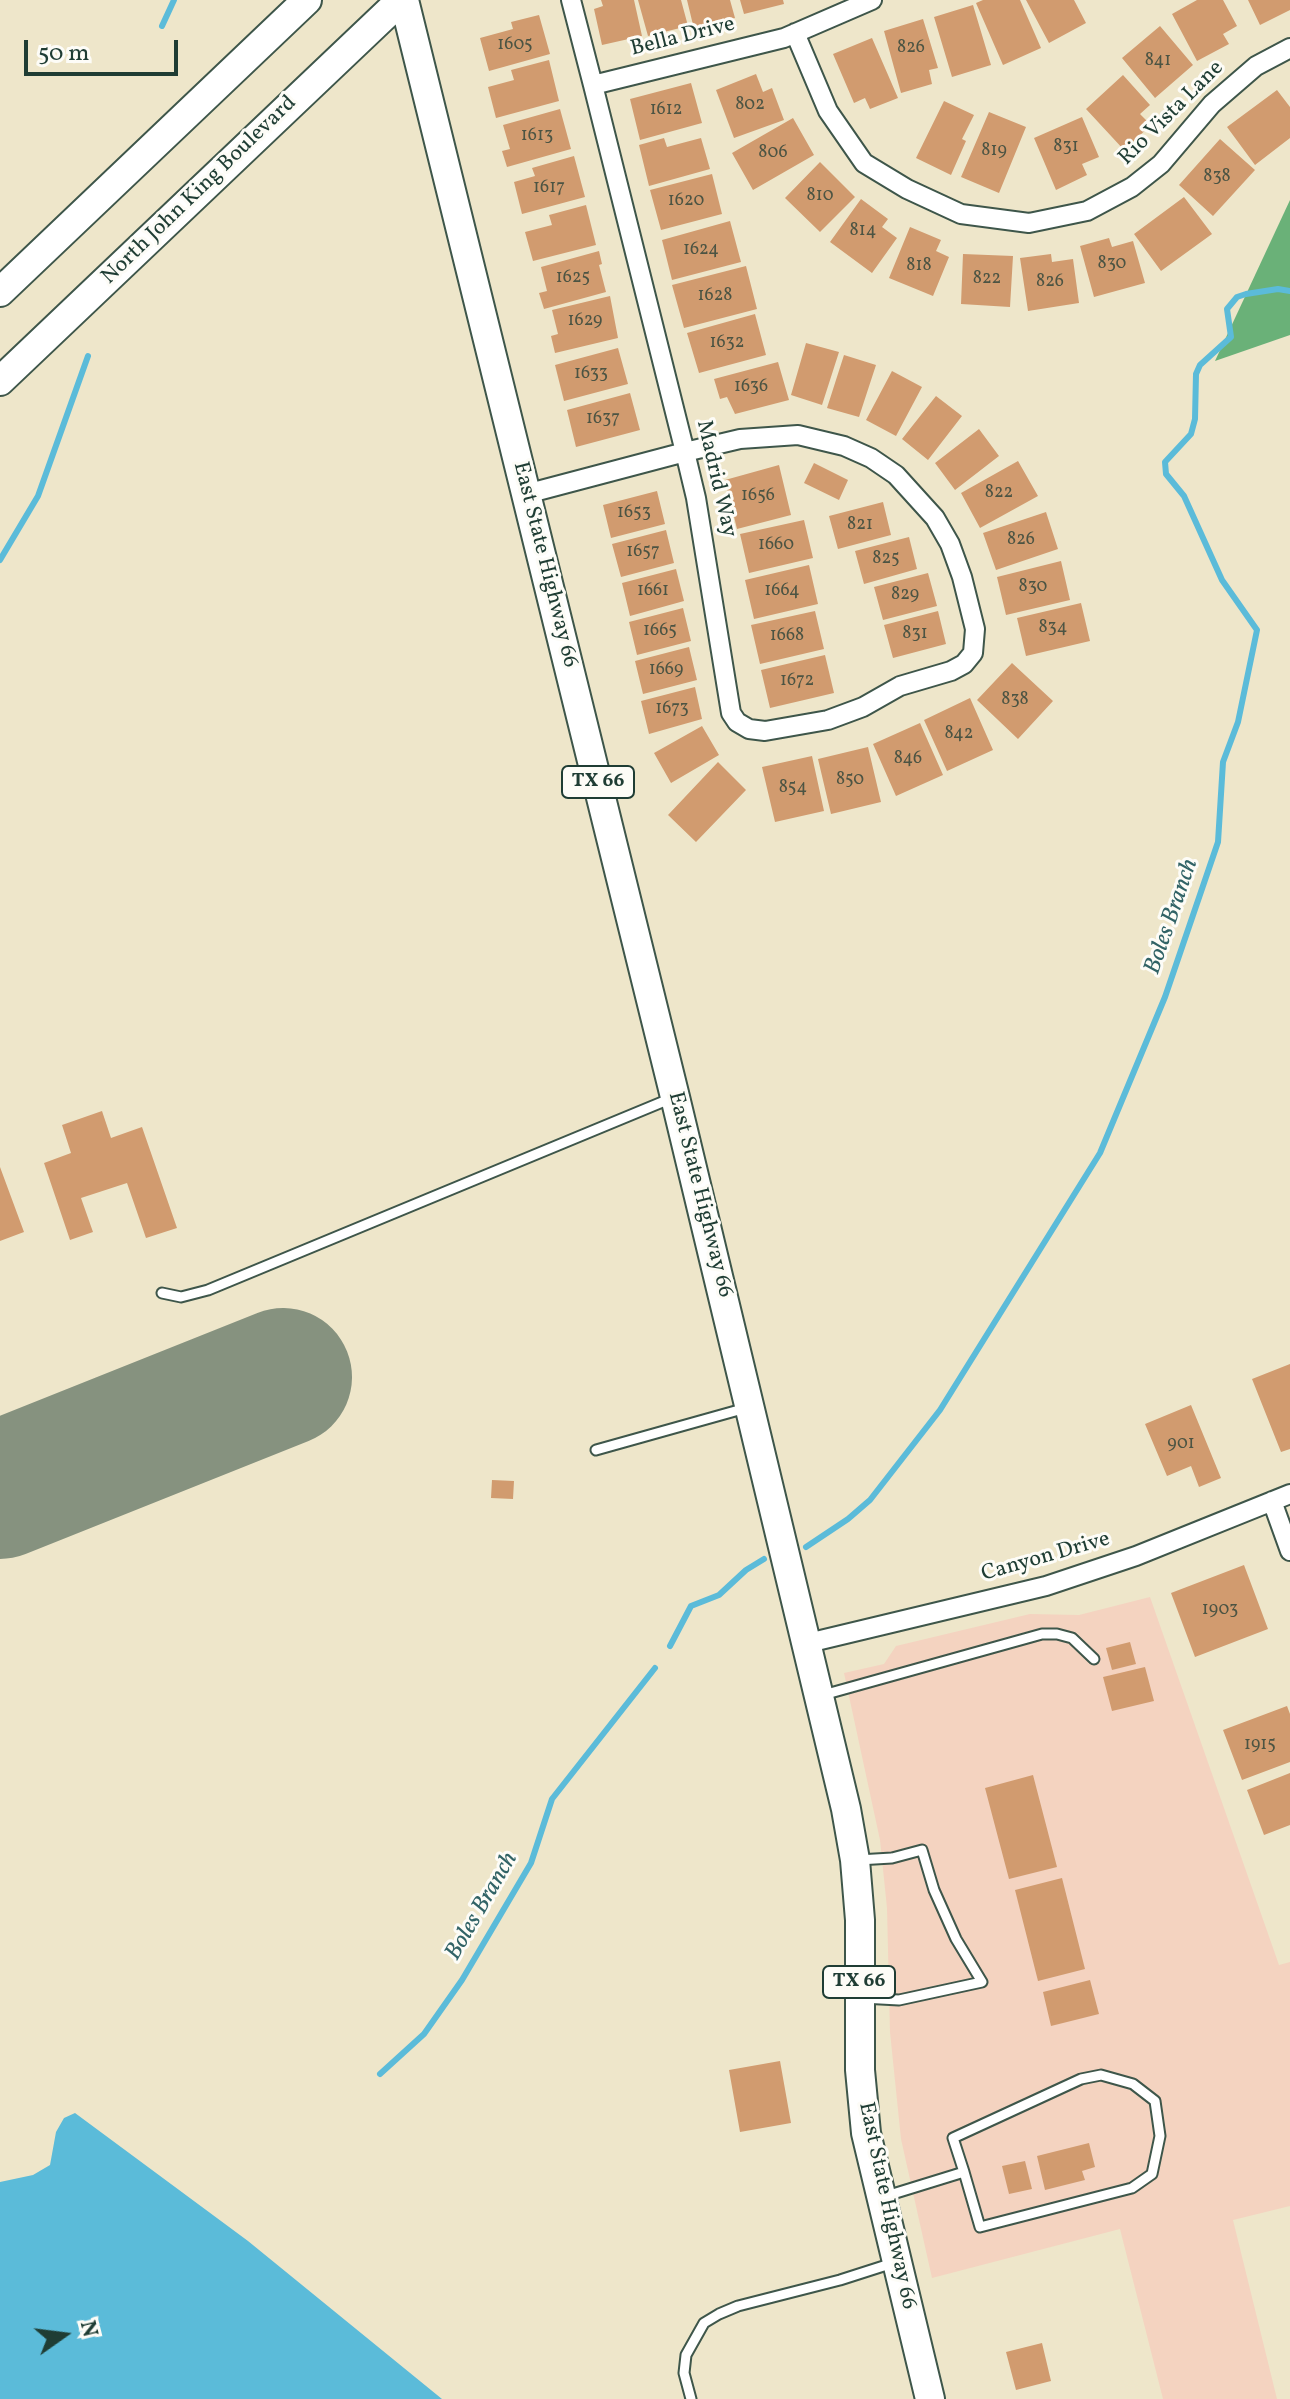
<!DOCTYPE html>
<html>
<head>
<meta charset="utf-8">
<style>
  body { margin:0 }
  #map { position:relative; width:1290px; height:2399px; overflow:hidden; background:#eee6ca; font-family:Vollkorn,serif }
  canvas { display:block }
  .north { position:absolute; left:24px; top:2295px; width:80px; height:80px; -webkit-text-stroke:6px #fdfcf7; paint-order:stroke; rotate:76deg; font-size:22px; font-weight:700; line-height:32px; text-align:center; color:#1f3d34 }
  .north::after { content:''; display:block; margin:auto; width:28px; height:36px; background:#1f3d34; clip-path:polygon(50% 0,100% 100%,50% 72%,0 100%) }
  .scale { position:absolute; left:24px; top:40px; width:154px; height:36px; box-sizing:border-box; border:4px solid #1f3d34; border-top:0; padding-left:10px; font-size:24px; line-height:28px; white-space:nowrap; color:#1f3d34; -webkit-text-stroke:6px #fdfcf7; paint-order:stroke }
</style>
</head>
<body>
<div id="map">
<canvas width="1290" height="2399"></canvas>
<div class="north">N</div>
<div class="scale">50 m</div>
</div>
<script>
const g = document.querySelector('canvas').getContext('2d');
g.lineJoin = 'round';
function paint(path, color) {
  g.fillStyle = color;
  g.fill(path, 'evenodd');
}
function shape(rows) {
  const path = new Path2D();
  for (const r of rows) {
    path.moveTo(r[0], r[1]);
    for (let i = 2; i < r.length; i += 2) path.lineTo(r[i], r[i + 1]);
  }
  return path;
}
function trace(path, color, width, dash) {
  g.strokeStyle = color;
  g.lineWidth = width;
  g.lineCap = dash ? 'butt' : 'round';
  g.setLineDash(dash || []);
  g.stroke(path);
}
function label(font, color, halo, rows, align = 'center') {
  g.font = font + ' Vollkorn,serif';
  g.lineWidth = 6;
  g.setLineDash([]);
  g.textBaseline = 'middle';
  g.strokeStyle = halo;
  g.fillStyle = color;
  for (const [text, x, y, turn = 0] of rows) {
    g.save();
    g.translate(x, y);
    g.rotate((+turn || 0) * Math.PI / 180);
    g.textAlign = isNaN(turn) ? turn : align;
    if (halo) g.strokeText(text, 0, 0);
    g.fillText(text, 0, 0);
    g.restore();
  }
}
const built = shape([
  [1150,1597,1279,1965,1290,1962,1290,2206,1233,2220,1277,2399,1163,2399,1120,2229,932,2278,901,2139,890,2032,887,1908,880,1840,844,1673,884,1664,896,1646,1030,1614,1079,1615]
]);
const forest = shape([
  [1290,200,1290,335,1215,361]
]);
const water = shape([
  [75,2113,248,2241,442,2399,0,2399,0,2182,33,2175,50,2165,56,2132,64,2118]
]);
const stream = shape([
  [162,26,174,0],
  [0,560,38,496,88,356],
  [806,1547,848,1519,870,1500,940,1410,1100,1153,1165,997,1218,842,1223,762,1238,722,1257,630,1222,580,1184,496,1166,474,1165,462,1191,434,1195,419,1196,374,1200,365,1231,337,1227,309,1237,297,1246,294,1278,289,1290,291],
  [670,1646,691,1606,719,1595,746,1570,764,1559],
  [380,2074,424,2034,462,1980,531,1863,552,1799,655,1668]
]);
const runway = shape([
  [0,1490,283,1377]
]);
const building = shape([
  [601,0,634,0,642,36,602,45,594,9,603,6],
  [638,0,681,0,688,26,648,36],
  [687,0,730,0,735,18,694,29],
  [740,0,783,0,784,4,744,14],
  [983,0,1020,0,1041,48,1003,65,976,3],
  [1026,0,1074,0,1086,23,1049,43],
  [1197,0,1223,0,1237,26,1223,34,1229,44,1197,61,1172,14],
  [1248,0,1290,0,1290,10,1260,25],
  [973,5,991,65,952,77,934,17],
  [539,15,550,54,489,71,480,38,513,29,511,22],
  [923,19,938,68,929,70,932,84,901,93,884,31],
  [1160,26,1193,65,1155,98,1122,58],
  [872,38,898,98,870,109,865,98,854,103,833,54],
  [549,60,559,101,496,118,488,87,514,80,511,70],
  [756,74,763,92,772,88,784,120,734,138,716,90],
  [1123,75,1150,105,1140,114,1151,125,1124,150,1086,109],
  [691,83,702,123,640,140,630,99],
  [1277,90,1290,107,1290,138,1255,165,1227,127],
  [944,101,974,115,962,139,966,141,951,175,916,158],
  [560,109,571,149,507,167,502,151,510,149,503,125],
  [989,112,1026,127,999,193,961,177],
  [1082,117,1099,157,1082,164,1087,175,1056,190,1034,138],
  [793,118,814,155,753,190,732,153],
  [664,138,667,147,701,138,710,169,649,186,639,145],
  [1220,139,1255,170,1213,216,1179,185],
  [574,156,585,197,522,214,514,182,535,176,532,168],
  [820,162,855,197,820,232,785,198],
  [712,174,722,214,661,230,650,190],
  [1184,197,1212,234,1161,271,1134,234],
  [861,199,888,219,882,227,897,238,872,273,830,242],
  [586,205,596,245,533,261,525,232,552,225,549,215],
  [730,221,741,262,672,280,662,240],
  [910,227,941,240,936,251,949,257,933,296,889,278],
  [1109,238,1112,247,1133,241,1145,283,1094,297,1080,246],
  [599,251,602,264,599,265,606,292,544,309,539,293,547,291,541,267],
  [963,254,1013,256,1010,307,961,304],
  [1051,254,1052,262,1073,259,1079,303,1028,311,1020,258],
  [746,266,757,309,684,328,672,285],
  [610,296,618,338,555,353,551,336,558,334,552,310],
  [755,314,766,355,699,373,687,333],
  [806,343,839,352,822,405,791,395],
  [618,348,628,384,564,401,555,365],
  [844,355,876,365,859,417,827,408],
  [778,362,789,400,735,414,727,397,720,399,714,379],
  [892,371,922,387,896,436,866,420],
  [630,393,640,430,576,447,567,410],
  [936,396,962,416,928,460,902,439],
  [979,429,999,456,955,490,935,463],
  [1018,461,1038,496,980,528,961,493],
  [814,463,848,480,839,500,804,483],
  [779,465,791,515,737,529,725,480],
  [657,491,665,524,611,538,603,505],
  [883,502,891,535,838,549,829,516],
  [1046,512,1058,549,996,570,983,533],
  [804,520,813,558,749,573,740,534],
  [666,530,674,563,621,577,612,544],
  [909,537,917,569,864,584,855,551],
  [1061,561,1070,600,1006,615,997,577],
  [809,565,818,604,754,619,745,580],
  [676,569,684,601,630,616,622,583],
  [928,573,937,606,883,620,874,587],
  [1081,603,1090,641,1026,656,1017,618],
  [683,608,691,641,637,655,629,622],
  [815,611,824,649,760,664,751,625],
  [938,611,946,644,893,658,884,625],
  [689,647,697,680,643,694,635,661],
  [825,655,834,693,770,708,761,670],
  [1012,663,1053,701,1018,739,977,700],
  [695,687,702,719,649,734,641,701],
  [970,698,993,750,947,771,924,720],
  [920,723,943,775,896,796,873,744],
  [702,726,719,755,671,783,654,753],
  [868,747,881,802,831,814,818,759],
  [812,756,824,811,775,822,762,767],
  [718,762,746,790,696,842,668,815],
  [102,1111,111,1138,142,1127,177,1228,146,1238,127,1183,81,1198,93,1232,70,1240,44,1163,71,1153,62,1125],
  [0,1167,24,1232,0,1241],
  [1290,1364,1290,1449,1281,1452,1252,1379],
  [1191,1405,1221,1478,1199,1487,1191,1466,1167,1476,1145,1424],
  [492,1480,514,1481,513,1499,491,1498],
  [1244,1565,1268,1629,1195,1657,1171,1593],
  [1130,1642,1136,1664,1112,1670,1106,1648],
  [1145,1667,1154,1701,1112,1711,1103,1677],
  [1287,1706,1290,1714,1290,1762,1242,1780,1223,1730],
  [1290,1773,1290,1825,1264,1835,1247,1790],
  [1033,1775,1057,1867,1009,1879,985,1788],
  [1062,1878,1085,1969,1038,1981,1015,1890],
  [1090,1980,1099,2014,1051,2026,1043,1992],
  [780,2061,791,2123,740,2132,729,2070],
  [1089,2143,1095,2167,1082,2171,1085,2180,1045,2190,1037,2156],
  [1025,2161,1032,2189,1009,2194,1002,2166],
  [1042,2343,1051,2381,1016,2390,1006,2352]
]);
const lane = shape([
  [162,1293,181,1297,208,1290,672,1098],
  [596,1450,746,1408],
  [823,1695,1042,1634,1057,1634,1072,1638,1094,1659],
  [858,1860,892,1858,922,1850,934,1890,956,1939,982,1982,899,2000,862,1998],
  [883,2197,964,2172,953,2138,1081,2079,1101,2075,1133,2084,1155,2101,1160,2136,1152,2174,1132,2188,980,2227,964,2172],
  [691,2399,684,2373,686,2355,704,2323,719,2314,738,2306,840,2280,893,2263]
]);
const street = shape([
  [795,33,828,111,864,163,907,189,961,214,1029,223,1087,211,1132,187,1161,164,1212,104,1256,66,1290,48],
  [593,85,784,38,872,0],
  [526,494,685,452,740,439,798,435,844,446,871,458,896,475,935,518,950,544,962,577,975,629,973,653,964,664,951,671,900,686,863,707,828,720,765,731,749,729,737,722,731,713,696,498,685,452,593,85,571,0],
  [1272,1501,1290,1551],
  [808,1643,1046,1586,1136,1556,1290,1494]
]);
const primary = shape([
  [404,0,675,1097,846,1809,855,1860,860,1920,860,2070,866,2133,930,2399],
  [0,292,307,0],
  [0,381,401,0]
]);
const numberNames = [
  ["1605",515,46],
  ["826",911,49],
  ["841",1158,62],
  ["802",750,106],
  ["1612",666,111],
  ["1613",537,137],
  ["831",1066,148],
  ["819",994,152],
  ["806",773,154],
  ["838",1217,178],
  ["1617",549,189],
  ["810",820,197],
  ["1620",686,202],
  ["814",863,232],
  ["1624",701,251],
  ["830",1112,265],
  ["818",919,267],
  ["1625",573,279],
  ["822",987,280],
  ["826",1050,283],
  ["1628",715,297],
  ["1629",585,322],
  ["1632",727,344],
  ["1633",591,375],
  ["1636",751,388],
  ["1637",603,420],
  ["822",999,494],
  ["1656",758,497],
  ["1653",634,514],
  ["821",860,526],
  ["826",1021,541],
  ["1660",776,546],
  ["1657",643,553],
  ["825",886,560],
  ["830",1033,588],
  ["1661",653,592],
  ["1664",782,592],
  ["829",905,596],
  ["834",1053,629],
  ["1665",660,632],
  ["831",915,635],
  ["1668",787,637],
  ["1669",666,671],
  ["1672",797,682],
  ["838",1015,701],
  ["1673",672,710],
  ["842",959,735],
  ["846",908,760],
  ["850",850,781],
  ["854",793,789],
  ["901",1181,1445],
  ["1903",1220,1611],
  ["1915",1260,1746]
];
const shields = [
  [598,782,72],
  [859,1982,72]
];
const shieldNames = [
  ["TX 66",598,782],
  ["TX 66",859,1982]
];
const streetNames = [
  ["Bella Drive",683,38,-14],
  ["Rio Vista Lane",1172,114,-45],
  ["North John King Boulevard",200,191,-44],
  ["Madrid Way",715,479,77],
  ["East State Highway 66",544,565,76],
  ["East State Highway 66",699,1195,76],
  ["Canyon Drive",1046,1558,-16],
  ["East State Highway 66",886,2206,78]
];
const waterNames = [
  ["Boles Branch",1173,917,-71],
  ["Boles Branch",483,1907,-60]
];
paint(built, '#f4d3c0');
paint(forest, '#6ab178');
paint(water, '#5bbbd9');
trace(stream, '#5bbbd9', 6);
trace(runway, '#86927f', 138);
paint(building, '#d19b6f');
trace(lane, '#3e564a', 13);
trace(street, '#3e564a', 22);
trace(primary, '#3e564a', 32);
trace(lane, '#fff', 9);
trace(street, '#fff', 18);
trace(primary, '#fff', 28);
label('18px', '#4c5443', null, numberNames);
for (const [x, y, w] of shields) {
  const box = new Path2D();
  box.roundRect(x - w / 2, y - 16, w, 32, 6);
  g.fillStyle = '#fdfcf7';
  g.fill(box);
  trace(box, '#1f3d34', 2);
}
label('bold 20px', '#1f3d34', null, shieldNames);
label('22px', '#1f3d34', '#fdfcf7', streetNames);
label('italic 24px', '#316366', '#fdfcf7', waterNames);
</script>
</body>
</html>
